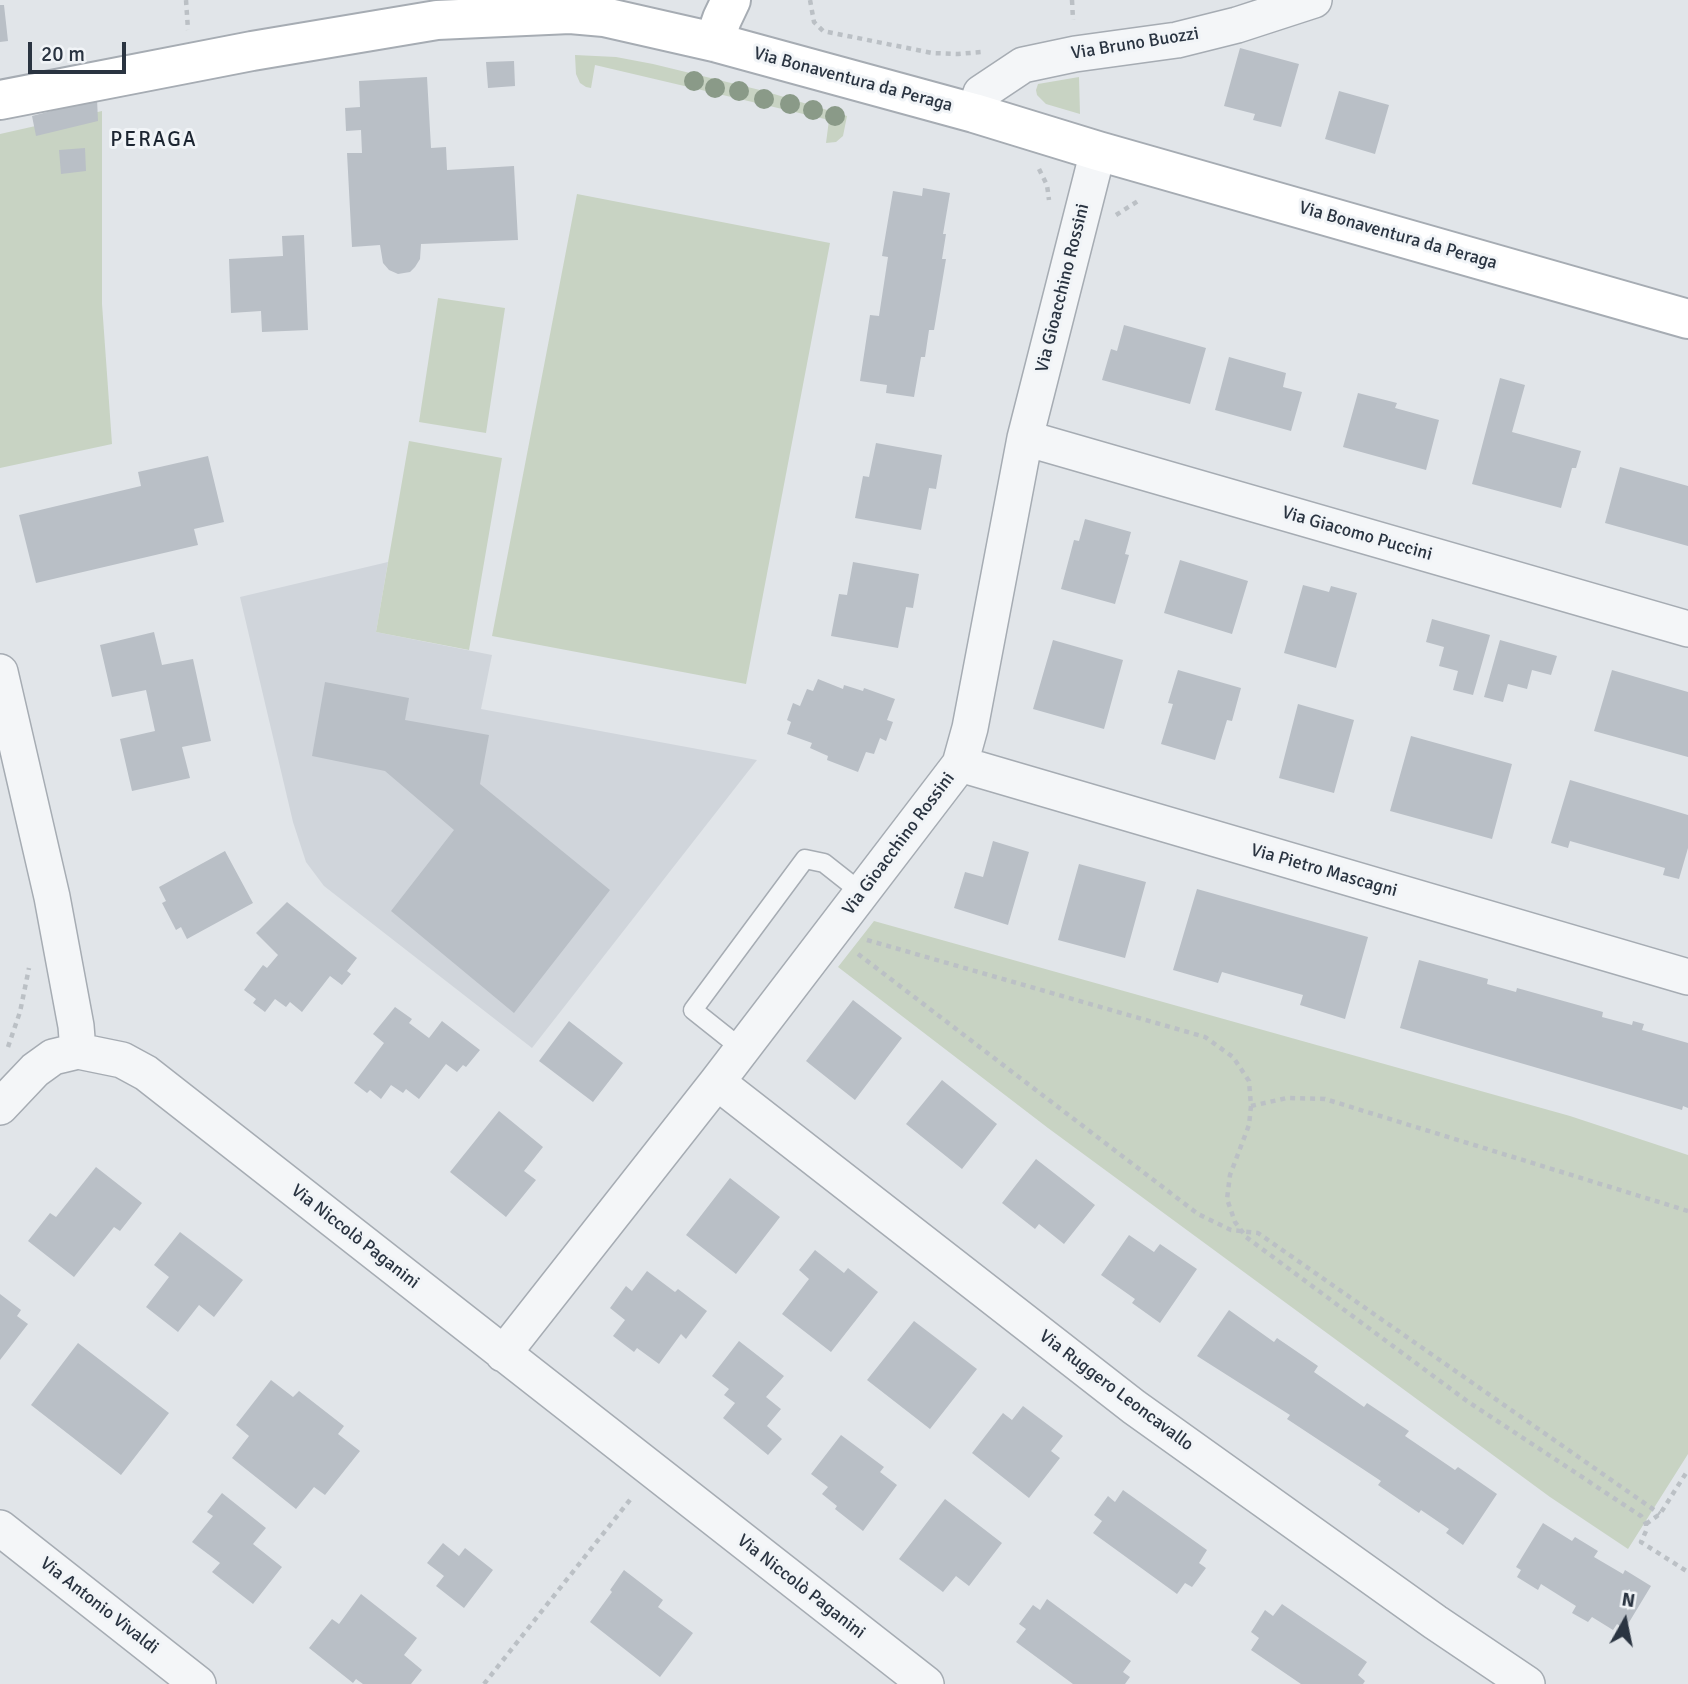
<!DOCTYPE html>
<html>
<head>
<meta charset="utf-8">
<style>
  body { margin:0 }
  #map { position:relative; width:1688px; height:1684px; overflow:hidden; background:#e1e5e9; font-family:Signika,sans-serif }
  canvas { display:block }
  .north { position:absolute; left:1590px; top:1586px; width:70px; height:70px; -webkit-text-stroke:5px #f1f4f7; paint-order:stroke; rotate:9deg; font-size:19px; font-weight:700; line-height:28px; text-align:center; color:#2a3441 }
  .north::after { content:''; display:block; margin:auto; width:24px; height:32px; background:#2a3441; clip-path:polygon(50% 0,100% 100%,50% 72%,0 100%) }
  .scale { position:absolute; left:28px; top:42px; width:98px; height:32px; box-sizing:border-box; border:4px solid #2a3441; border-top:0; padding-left:9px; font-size:21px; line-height:24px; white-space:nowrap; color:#2a3441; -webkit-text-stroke:5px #f1f4f7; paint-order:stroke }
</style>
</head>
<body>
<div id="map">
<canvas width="1688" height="1684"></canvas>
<div class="north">N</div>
<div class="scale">20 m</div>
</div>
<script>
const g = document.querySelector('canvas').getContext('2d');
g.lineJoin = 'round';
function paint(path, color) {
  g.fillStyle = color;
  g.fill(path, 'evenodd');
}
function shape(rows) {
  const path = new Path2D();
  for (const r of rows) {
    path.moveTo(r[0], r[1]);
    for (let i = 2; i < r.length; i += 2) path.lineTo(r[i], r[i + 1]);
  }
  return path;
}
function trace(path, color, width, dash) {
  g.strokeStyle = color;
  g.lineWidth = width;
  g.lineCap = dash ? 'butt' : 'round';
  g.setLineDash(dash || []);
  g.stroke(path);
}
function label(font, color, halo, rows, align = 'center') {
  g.font = font + ' Signika,sans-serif';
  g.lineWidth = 6;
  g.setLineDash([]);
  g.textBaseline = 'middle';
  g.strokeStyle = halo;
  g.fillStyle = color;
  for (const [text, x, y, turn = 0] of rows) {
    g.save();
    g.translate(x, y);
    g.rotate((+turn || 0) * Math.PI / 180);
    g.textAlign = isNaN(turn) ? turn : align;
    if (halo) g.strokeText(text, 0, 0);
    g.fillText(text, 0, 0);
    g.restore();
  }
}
const built = shape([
  [388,562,376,632,492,655,481,709,757,760,532,1048,324,886,306,862,293,822,240,597]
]);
const green = shape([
  [575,55,616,57,653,64,764,91,847,116,843,136,836,142,826,143,829,120,595,65,591,88,586,87,580,83,576,74],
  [1079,77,1080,114,1046,104,1037,95,1036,90,1038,84],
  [102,111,102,304,112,444,0,468,0,134],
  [577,194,830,243,746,684,492,636],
  [438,298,505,308,486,433,419,422],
  [409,441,502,458,469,650,376,632],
  [874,921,1570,1116,1688,1155,1688,1454,1628,1549,1550,1497,1048,1128,838,967]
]);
const building = shape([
  [0,5,4,5,8,41,0,42],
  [1240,48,1299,64,1281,127,1253,120,1255,114,1224,106],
  [514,61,515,86,488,88,486,62],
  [427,77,431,148,446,147,447,170,514,166,518,240,421,244,420,259,415,267,410,272,398,274,389,270,383,263,380,245,352,247,347,153,362,153,361,130,346,131,345,108,360,107,359,81],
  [1339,91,1389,105,1375,154,1325,139],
  [97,99,98,121,36,136,32,116],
  [85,148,86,171,61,174,59,150],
  [923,188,950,193,943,234,946,234,942,259,946,259,934,330,929,330,925,357,921,357,914,397,886,393,887,385,860,381,870,315,879,316,888,257,882,256,893,191,922,196],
  [304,235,308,330,262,332,261,311,231,313,229,259,283,256,282,236],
  [1124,325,1206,348,1190,404,1102,380,1111,349,1117,351],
  [1229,357,1286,373,1283,387,1302,392,1291,431,1215,410],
  [1500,378,1525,385,1512,432,1581,451,1576,468,1572,468,1561,508,1472,484],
  [1358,393,1397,403,1395,408,1439,420,1426,470,1343,447],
  [876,443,942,455,936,489,929,488,921,530,855,518,863,476,869,477],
  [208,456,224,522,194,529,198,545,36,583,19,515,141,486,138,472],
  [1620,467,1688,486,1688,546,1605,523],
  [1085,519,1131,532,1125,554,1129,555,1115,604,1061,589,1074,540,1079,541],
  [1180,560,1248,581,1232,634,1164,613],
  [853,562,919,574,913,608,906,607,898,648,831,636,839,594,847,595],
  [1303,585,1329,592,1331,586,1357,593,1336,668,1284,653],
  [1432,619,1490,635,1473,695,1453,690,1458,671,1439,666,1444,647,1426,642],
  [154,632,162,665,193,659,211,741,182,747,190,778,132,791,120,739,155,731,146,690,112,697,100,645],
  [1053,640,1123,660,1104,729,1033,709],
  [1500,640,1557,656,1551,675,1532,670,1527,689,1508,684,1503,702,1484,697],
  [1178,670,1241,688,1232,721,1227,720,1215,760,1161,744,1173,704,1168,703],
  [1612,670,1688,692,1688,757,1594,731],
  [818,679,843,689,844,685,863,691,864,688,895,699,887,720,893,722,886,741,880,738,874,754,866,752,858,772,827,760,828,756,810,748,812,743,787,734,791,722,787,720,793,703,800,706,807,689,813,691],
  [325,682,409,698,405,720,489,735,480,784,610,890,514,1013,391,911,454,830,385,771,312,756],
  [1298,704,1354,720,1334,793,1279,778],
  [1411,736,1512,764,1492,839,1390,811],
  [1570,780,1688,815,1688,848,1679,879,1663,875,1665,868,1570,841,1568,848,1551,843],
  [993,841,1029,852,1008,925,954,908,965,872,983,877],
  [225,851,253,903,187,939,181,927,176,930,162,903,166,901,159,887],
  [1079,864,1146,882,1125,958,1058,940],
  [1197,889,1368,937,1345,1019,1300,1005,1303,995,1222,972,1218,983,1173,970],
  [287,902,357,958,347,971,351,974,342,985,330,976,302,1012,290,1002,286,1007,275,999,265,1012,253,1003,256,999,244,990,263,965,267,968,278,955,256,933],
  [1419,960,1488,979,1487,984,1516,992,1517,988,1603,1012,1602,1017,1632,1025,1633,1021,1644,1024,1642,1030,1688,1043,1688,1108,1683,1106,1682,1110,1400,1028],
  [853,1000,902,1038,855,1100,806,1061],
  [395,1007,412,1019,409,1023,429,1038,442,1021,480,1050,466,1067,463,1065,457,1072,446,1064,419,1099,406,1089,403,1093,391,1085,381,1099,370,1090,367,1093,354,1083,384,1043,373,1034],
  [569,1021,623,1063,593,1102,539,1061],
  [942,1080,997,1124,962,1169,906,1124],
  [499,1111,543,1147,524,1171,536,1180,506,1217,450,1172],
  [1036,1159,1095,1205,1064,1244,1039,1224,1035,1229,1002,1203],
  [96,1167,142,1203,120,1231,114,1227,74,1277,28,1241,50,1213,56,1217],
  [730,1178,780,1217,736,1274,686,1235],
  [180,1232,243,1280,214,1317,199,1305,178,1332,146,1307,169,1277,154,1265],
  [1129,1235,1154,1252,1160,1244,1197,1269,1160,1323,1132,1303,1135,1299,1101,1275],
  [815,1250,844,1273,848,1268,878,1292,831,1352,782,1314,809,1279,799,1270],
  [647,1271,675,1292,678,1289,707,1311,686,1339,681,1334,659,1364,637,1348,634,1352,613,1336,625,1320,610,1308,626,1286,632,1291],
  [0,1294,21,1310,17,1316,28,1324,0,1360],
  [1229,1310,1274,1342,1277,1338,1318,1366,1314,1372,1364,1407,1367,1403,1409,1431,1405,1436,1455,1470,1458,1467,1497,1494,1463,1545,1446,1533,1449,1529,1421,1510,1419,1513,1378,1485,1381,1481,1287,1419,1290,1415,1197,1356],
  [914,1321,977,1369,930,1429,867,1380],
  [739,1341,784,1376,766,1397,781,1409,767,1426,782,1439,768,1455,723,1418,735,1403,724,1395,729,1389,712,1376],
  [78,1343,169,1413,121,1475,31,1405],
  [271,1380,293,1397,299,1391,344,1426,338,1434,360,1451,325,1495,314,1487,296,1509,232,1458,249,1436,236,1425],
  [1023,1406,1063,1436,1051,1451,1060,1458,1029,1498,972,1453,1003,1413,1012,1420],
  [841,1435,884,1467,880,1472,897,1485,863,1531,835,1509,837,1506,822,1494,828,1487,811,1474],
  [1123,1490,1207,1550,1199,1563,1206,1568,1192,1587,1185,1583,1177,1594,1093,1533,1102,1521,1094,1515,1108,1496,1115,1502],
  [222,1493,266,1528,253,1544,282,1567,253,1604,212,1572,220,1563,192,1542,213,1516,207,1512],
  [945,1499,1002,1543,969,1586,956,1576,943,1592,899,1559],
  [1543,1523,1572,1541,1575,1537,1598,1551,1594,1557,1623,1574,1625,1570,1651,1586,1625,1629,1617,1624,1613,1630,1592,1617,1588,1622,1572,1613,1576,1606,1541,1584,1538,1590,1517,1577,1521,1570,1516,1567],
  [443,1543,459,1556,465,1548,493,1570,464,1608,436,1586,444,1576,427,1563],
  [624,1570,663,1600,658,1607,693,1633,660,1677,590,1622,612,1592,610,1590],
  [361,1594,417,1638,404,1655,422,1670,411,1684,363,1684,356,1679,353,1683,309,1648,332,1619,339,1624],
  [1047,1599,1131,1661,1123,1672,1130,1677,1125,1684,1073,1684,1016,1642,1026,1629,1019,1624,1033,1605,1040,1610],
  [1282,1604,1367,1662,1358,1675,1365,1681,1363,1684,1301,1684,1251,1650,1259,1638,1251,1632,1265,1610,1273,1616]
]);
const path = shape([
  [186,0,188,30],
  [810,0,814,22,823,31,932,53,958,54,981,52],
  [1072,0,1073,20],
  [1039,169,1047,185,1049,200],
  [1116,215,1138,201],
  [867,940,1205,1037,1233,1057,1249,1081,1251,1106,1249,1125,1230,1175,1227,1199,1235,1222,1246,1237,1467,1401,1641,1516,1646,1524,1646,1531,1641,1542,1688,1572],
  [858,954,1198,1214,1231,1230,1258,1233,1660,1514],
  [8,1047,20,1012,29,968],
  [1251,1106,1287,1098,1325,1099,1688,1211],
  [1646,1524,1660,1514,1688,1470],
  [484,1684,633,1496]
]);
const lane = shape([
  [742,1049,693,1010,805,859,824,863,862,893]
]);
const street = shape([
  [974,113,981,93,1023,65,1075,54,1177,40,1237,25,1314,0],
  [1025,438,1688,629],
  [0,672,52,897,76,1026,78,1051],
  [960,764,1688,977],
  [717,1082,1134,1407,1435,1622,1527,1684],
  [0,1107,35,1070,53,1057,78,1051,122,1060,146,1073,926,1684],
  [503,1354,717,1082,960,764,970,728,1025,438,1098,151],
  [0,1528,198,1684]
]);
const secondary = shape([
  [714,42,722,19,731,0],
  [0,100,252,51,437,20,570,14,604,17,714,42,974,113,1098,151,1688,319]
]);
const trees = [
  [694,81],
  [715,88],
  [739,91],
  [764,99],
  [790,104],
  [813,110],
  [835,116]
];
const streetNames = [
  ["Via Bruno Buozzi",1135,44,-9],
  ["Via Bonaventura da Peraga",853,80,15],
  ["Via Bonaventura da Peraga",1398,236,16],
  ["Via Gioacchino Rossini",1063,288,-76],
  ["Via Giacomo Puccini",1357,534,16],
  ["Via Gioacchino Rossini",899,844,-53],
  ["Via Pietro Mascagni",1324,871,16],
  ["Via Niccolò Paganini",355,1237,38],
  ["Via Ruggero Leoncavallo",1116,1391,37],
  ["Via Niccolò Paganini",801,1587,38],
  ["Via Antonio Vivaldi",99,1606,38]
];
const quarterNames = [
  ["PERAGA",154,140]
];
paint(built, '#d0d5db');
paint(green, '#c8d3c3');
paint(building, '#b9bfc6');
trace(lane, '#a6acb3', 21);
trace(street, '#a6acb3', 38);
trace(secondary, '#a6acb3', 42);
trace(path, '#bbc0c5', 4.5, [5, 5]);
trace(lane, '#f4f6f8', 18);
trace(street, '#f4f6f8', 35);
trace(secondary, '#fff', 38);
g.fillStyle = '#8a9a88';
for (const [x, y] of trees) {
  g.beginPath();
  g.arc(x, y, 10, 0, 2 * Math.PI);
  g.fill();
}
label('18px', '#2a3441', '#f1f4f7', streetNames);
g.letterSpacing = '2px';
label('21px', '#1c2531', '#f1f4f7', quarterNames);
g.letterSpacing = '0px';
</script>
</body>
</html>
